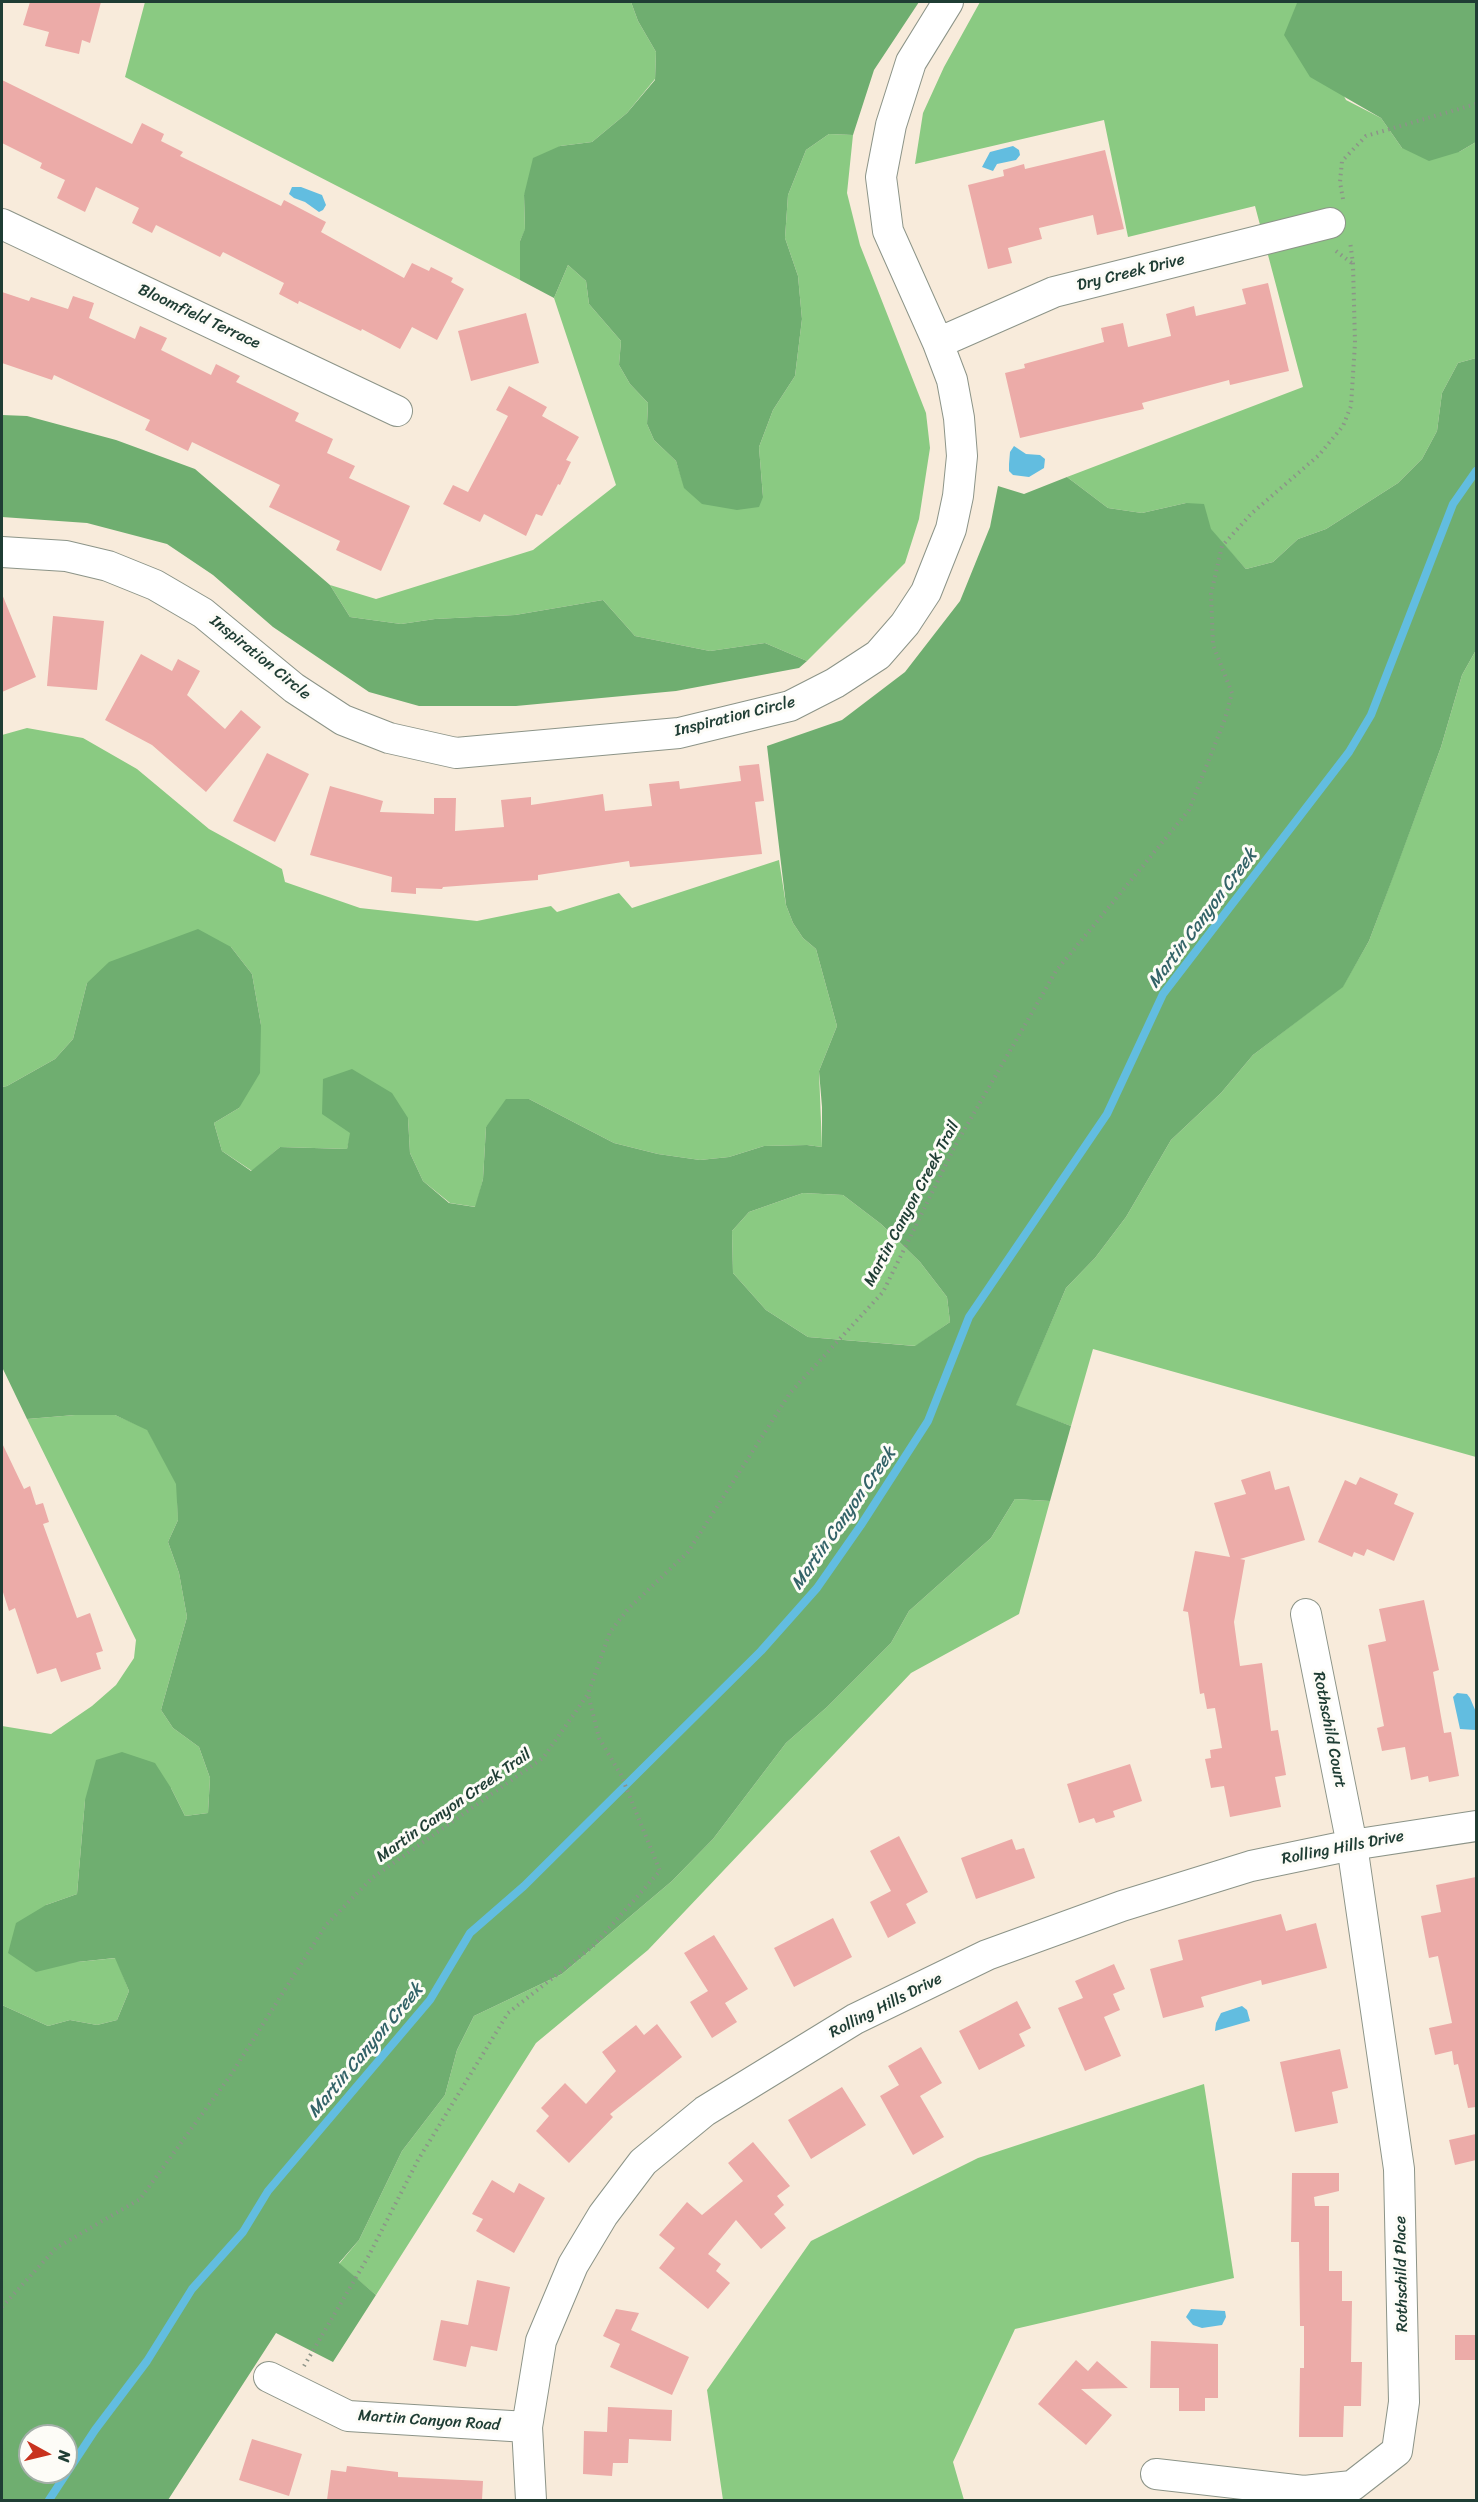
<!DOCTYPE html>
<html>
<head>
<meta charset="utf-8">
<style>
  body { margin:0 }
  #map { position:relative; width:1478px; height:2502px; overflow:hidden; background:#f8ebdb; font-family:Sriracha,sans-serif }
  canvas { display:block }
  .frame { position:absolute; inset:0; border:3px solid #1f3d34; pointer-events:none }
  .north { position:absolute; left:18px; top:2424px; width:60px; height:60px; box-sizing:border-box; background:#fdfcf7; border:2px solid #a4b0a9; border-radius:50%; rotate:98deg; font-size:16px; font-weight:700; line-height:24px; text-align:center; color:#1f3d34 }
  .north::after { content:''; display:block; margin:auto; width:21px; height:27px; background:#c8321e; clip-path:polygon(50% 0,100% 100%,50% 72%,0 100%) }
</style>
</head>
<body>
<div id="map">
<canvas width="1478" height="2502"></canvas>
<div class="frame"></div>
<div class="north">N</div>
</div>
<script>
const g = document.querySelector('canvas').getContext('2d');
g.lineJoin = 'round';
function paint(path, color) {
  g.fillStyle = color;
  g.fill(path, 'evenodd');
}
function shape(rows) {
  const path = new Path2D();
  for (const r of rows) {
    path.moveTo(r[0], r[1]);
    for (let i = 2; i < r.length; i += 2) path.lineTo(r[i], r[i + 1]);
  }
  return path;
}
function trace(path, color, width, dash) {
  g.strokeStyle = color;
  g.lineWidth = width;
  g.lineCap = dash ? 'butt' : 'round';
  g.setLineDash(dash || []);
  g.stroke(path);
}
function label(font, color, halo, rows, align = 'center') {
  g.font = font + ' Sriracha,sans-serif';
  g.lineWidth = 6;
  g.setLineDash([]);
  g.textBaseline = 'middle';
  g.strokeStyle = halo;
  g.fillStyle = color;
  for (const [text, x, y, turn = 0] of rows) {
    g.save();
    g.translate(x, y);
    g.rotate((+turn || 0) * Math.PI / 180);
    g.textAlign = isNaN(turn) ? turn : align;
    if (halo) g.strokeText(text, 0, 0);
    g.fillText(text, 0, 0);
    g.restore();
  }
}
const green = shape([
  [145,2,631,2,638,21,656,52,655,79,627,113,592,142,560,146,524,195,525,230,520,241,520,280,125,77],
  [980,2,1300,2,1297,4,1346,100,1381,118,1402,148,1459,152,1476,142,1476,358,1458,363,1442,393,1437,431,1422,459,1398,483,1326,529,1298,539,1273,562,1246,569,1186,503,1142,513,1108,508,1067,477,1303,387,1255,206,1128,237,1104,120,915,164,923,113,944,67],
  [829,134,853,135,847,193,860,245,926,413,930,448,919,519,905,563,807,661,765,643,710,651,635,636,603,600,515,615,435,619,401,624,350,617,330,585,376,599,533,550,616,485,554,298,568,265,586,281,589,304,621,341,619,365,630,384,648,403,647,424,654,440,676,461,685,488,763,497,759,447,773,410,795,376,802,319,798,276,785,238,788,195,806,150],
  [1476,650,1476,1457,1093,1349,1071,1426,1015,1406,1066,1288,1095,1258,1126,1217,1171,1140,1221,1093,1253,1055,1343,986,1369,941,1441,747,1462,675],
  [27,728,83,738,137,769,209,829,282,869,285,882,360,908,477,921,551,906,557,912,619,893,632,908,779,860,786,905,793,923,803,938,816,949,837,1026,819,1071,822,1147,807,1145,764,1146,729,1157,700,1160,658,1154,614,1143,529,1099,486,1127,483,1179,476,1207,450,1203,423,1181,410,1153,408,1118,351,1133,347,1149,280,1147,252,1171,222,1151,214,1123,239,1108,261,1025,252,974,231,947,87,983,73,1039,55,1059,7,1086,2,1087,2,735],
  [803,1193,843,1195,881,1224,920,1262,947,1297,950,1322,916,1346,808,1337,766,1310,733,1273,732,1231,749,1212],
  [75,1415,115,1415,147,1429,177,1484,178,1520,168,1542,179,1573,187,1617,161,1710,173,1728,199,1747,210,1778,208,1813,185,1816,171,1788,85,1800,77,1894,46,1905,77,1962,116,1958,129,1991,117,2020,97,2025,70,2020,48,2026,2,2005,2,1726,51,1734,92,1706,116,1685,134,1658,136,1640,27,1419],
  [1015,1499,1050,1501,1019,1614,911,1673,648,1950,536,2043,376,2295,339,2264,359,2240,402,2151,445,2095,457,2050,474,2016,562,1974,672,1881,713,1839,786,1743,827,1707,891,1643,909,1611,991,1538],
  [1204,2084,1234,2278,1015,2329,953,2462,964,2500,723,2500,707,2390,811,2241,978,2158]
]);
const forest = shape([
  [631,2,919,2,874,70,853,135,829,134,806,150,788,195,785,238,798,276,802,319,795,376,773,410,759,447,763,497,759,507,737,510,702,504,684,488,676,461,654,440,647,424,648,403,630,384,619,365,621,341,589,304,586,281,568,265,554,298,520,280,520,241,525,229,524,195,533,158,560,146,592,142,627,113,655,80,656,52,638,21],
  [1300,2,1476,2,1476,142,1459,152,1429,161,1402,148,1381,118,1310,77,1284,35,1297,3],
  [1476,358,1476,650,1462,675,1441,747,1395,872,1369,941,1343,987,1253,1055,1221,1093,1171,1140,1126,1217,1095,1258,1066,1288,1016,1405,1071,1426,1050,1501,1015,1499,991,1538,909,1611,891,1643,827,1707,786,1743,713,1839,672,1881,562,1974,474,2016,457,2050,445,2095,402,2151,359,2240,339,2263,376,2295,333,2362,276,2333,168,2500,2,2500,2,2005,48,2026,70,2020,97,2025,117,2020,129,1991,115,1958,77,1962,36,1972,8,1953,16,1923,46,1905,77,1894,85,1800,96,1760,122,1752,155,1763,171,1788,185,1816,208,1813,210,1778,199,1747,173,1728,161,1710,187,1617,179,1573,168,1542,178,1520,176,1484,147,1430,115,1415,75,1415,27,1419,2,1367,2,1087,7,1086,55,1059,73,1039,87,983,109,962,198,929,231,947,252,974,261,1025,260,1073,239,1108,214,1123,222,1151,251,1171,280,1147,347,1149,350,1133,322,1114,323,1079,352,1069,392,1093,408,1118,410,1153,423,1181,449,1203,475,1207,483,1179,486,1127,506,1099,529,1099,614,1143,658,1154,700,1160,729,1157,764,1146,807,1145,822,1147,822,1107,819,1071,837,1026,816,949,803,938,793,923,786,905,767,746,842,720,905,672,960,601,990,527,998,486,1024,494,1067,477,1108,508,1142,513,1186,503,1204,504,1211,529,1246,569,1273,562,1298,539,1326,529,1398,483,1422,459,1437,431,1442,393,1458,363],
  [803,1193,843,1195,881,1224,920,1262,947,1297,950,1322,915,1346,808,1337,766,1310,733,1273,732,1231,749,1212],
  [30,2436,66,2436,66,2472,30,2472],
  [2,415,27,416,116,440,195,469,330,585,350,617,401,624,435,619,515,615,603,600,635,636,710,651,765,643,807,661,799,668,676,691,516,706,419,706,369,692,273,627,213,575,167,544,87,523,2,517]
]);
const water = shape([
  [1013,146,1019,150,1020,155,1016,160,997,164,993,171,982,167,990,152],
  [292,187,301,187,322,195,326,205,323,210,319,212,305,202,294,198,289,194],
  [1014,446,1026,454,1040,455,1045,459,1044,468,1029,477,1013,475,1009,471,1009,464,1010,452],
  [1457,1693,1467,1694,1470,1698,1476,1712,1476,1730,1460,1729,1453,1697],
  [1242,2006,1247,2010,1250,2021,1215,2031,1216,2023,1221,2013],
  [1191,2309,1225,2311,1226,2317,1222,2325,1202,2328,1193,2325,1186,2317]
]);
const stream = shape([
  [49,2500,95,2430,147,2361,192,2289,243,2232,268,2191,430,2000,470,1933,524,1886,761,1651,817,1588,861,1525,928,1421,969,1317,1107,1114,1163,994,1349,752,1371,715,1453,504,1476,471]
]);
const building = shape([
  [30,2,101,2,90,43,82,40,79,54,45,46,49,32,23,25],
  [2,80,132,144,142,123,164,134,161,141,183,152,180,156,281,206,284,200,326,222,321,232,404,278,412,263,429,271,431,267,453,278,451,282,464,289,437,340,412,327,400,349,362,329,361,331,299,301,298,304,279,294,284,283,223,252,220,257,156,225,152,233,132,223,139,208,96,187,85,212,57,198,65,180,40,168,42,163,2,143],
  [1105,150,1124,229,1097,235,1093,215,1039,228,1042,239,1008,248,1012,263,988,269,968,185,1004,176,1003,170,1024,164,1025,169],
  [1268,283,1289,371,1230,385,1229,380,1142,403,1144,409,1020,438,1005,373,1025,368,1024,364,1104,342,1101,328,1123,323,1128,347,1171,336,1166,314,1194,306,1196,316,1246,304,1242,289],
  [2,292,29,301,31,297,68,309,73,296,94,303,89,318,135,339,140,326,167,338,161,350,211,375,216,364,240,376,236,382,299,413,295,421,333,439,327,453,355,466,349,478,410,506,381,571,336,550,340,541,269,507,280,485,192,442,188,451,145,430,150,420,54,375,52,380,2,363],
  [526,313,539,363,471,381,458,331],
  [509,386,547,407,542,416,579,437,566,460,571,462,560,485,558,484,542,516,536,514,526,536,484,514,480,522,443,504,453,485,468,492,508,416,496,410],
  [2,594,36,677,2,692],
  [53,616,104,621,97,690,47,686],
  [141,654,172,671,178,659,200,671,187,695,225,729,241,710,261,727,206,792,152,745,105,720],
  [267,753,309,774,275,842,233,821],
  [759,764,764,801,755,802,762,854,630,867,629,861,538,875,538,880,443,887,442,889,416,888,416,894,391,892,392,877,310,855,330,786,383,801,380,812,434,814,434,798,456,798,455,831,504,827,501,800,531,797,531,805,603,794,605,811,652,806,649,784,679,781,680,789,741,781,739,766],
  [2,1443,24,1489,30,1486,36,1505,43,1503,49,1522,43,1524,77,1618,90,1613,103,1651,96,1653,101,1669,61,1682,56,1668,37,1674,15,1608,9,1611,2,1589],
  [1270,1471,1275,1490,1289,1486,1305,1540,1240,1559,1245,1560,1234,1622,1240,1666,1262,1663,1271,1731,1278,1730,1286,1775,1275,1777,1281,1807,1230,1817,1224,1786,1211,1788,1205,1759,1211,1758,1210,1750,1222,1748,1215,1708,1207,1709,1204,1693,1200,1694,1188,1612,1183,1611,1195,1551,1230,1557,1214,1503,1246,1494,1241,1480],
  [1360,1477,1398,1494,1394,1504,1414,1513,1394,1561,1367,1549,1364,1556,1354,1552,1352,1557,1318,1542,1345,1480,1356,1485],
  [1424,1600,1439,1670,1433,1672,1444,1733,1451,1732,1459,1776,1429,1782,1428,1776,1411,1780,1405,1747,1382,1751,1377,1728,1384,1726,1368,1645,1386,1641,1379,1609],
  [1130,1764,1142,1801,1113,1811,1115,1817,1096,1823,1094,1818,1079,1823,1067,1784],
  [899,1836,928,1892,906,1904,916,1923,888,1938,870,1902,891,1891,870,1851],
  [1012,1839,1016,1850,1024,1848,1035,1878,976,1899,961,1858],
  [1476,1877,1476,2107,1468,2108,1458,2064,1454,2065,1452,2051,1435,2055,1429,2028,1452,2023,1438,1956,1429,1958,1421,1916,1441,1912,1436,1885],
  [1281,1914,1286,1931,1316,1923,1327,1968,1262,1985,1261,1980,1201,1997,1204,2007,1163,2018,1150,1969,1183,1960,1178,1940],
  [833,1918,852,1957,794,1987,774,1948],
  [714,1935,748,1989,725,2003,737,2022,712,2038,690,2002,708,1991,684,1953],
  [1114,1964,1125,1989,1113,1994,1120,2010,1104,2017,1121,2056,1085,2071,1058,2008,1083,1998,1075,1981],
  [1017,2001,1031,2028,1019,2034,1025,2046,979,2070,959,2031],
  [657,2024,682,2057,610,2114,613,2117,569,2163,536,2131,549,2116,541,2108,565,2083,586,2104,616,2071,602,2052,636,2025,644,2035],
  [921,2047,942,2083,920,2096,944,2137,913,2155,880,2096,899,2085,888,2066],
  [1340,2049,1348,2088,1332,2092,1338,2123,1295,2132,1280,2062],
  [842,2087,866,2125,811,2159,788,2120],
  [1476,2134,1476,2160,1455,2165,1449,2140],
  [753,2142,790,2186,777,2196,784,2205,774,2214,786,2228,761,2249,736,2220,708,2254,721,2264,716,2271,730,2283,708,2309,659,2268,675,2248,659,2235,687,2202,702,2215,743,2181,728,2163],
  [1292,2173,1339,2173,1339,2191,1314,2197,1315,2206,1329,2206,1329,2271,1342,2271,1342,2301,1352,2301,1351,2362,1362,2362,1361,2406,1344,2406,1343,2437,1299,2437,1300,2368,1304,2368,1304,2326,1300,2326,1299,2242,1291,2242],
  [492,2180,514,2193,519,2183,545,2198,514,2253,476,2231,483,2219,472,2214],
  [477,2280,510,2287,497,2351,471,2346,466,2367,433,2360,441,2320,468,2325],
  [616,2309,639,2313,631,2330,689,2357,672,2395,610,2367,620,2344,603,2336],
  [1455,2335,1476,2335,1476,2360,1455,2360],
  [1151,2341,1218,2344,1218,2398,1205,2398,1205,2411,1179,2411,1179,2388,1150,2388],
  [1076,2360,1088,2371,1097,2361,1128,2388,1081,2389,1112,2415,1086,2445,1038,2404],
  [608,2407,672,2410,671,2441,629,2439,628,2463,613,2463,612,2476,583,2474,584,2431,607,2432],
  [252,2439,302,2454,289,2496,239,2480],
  [347,2466,398,2472,398,2477,483,2481,482,2500,327,2500,331,2470,346,2472]
]);
const path = shape([
  [1343,199,1340,182,1342,161,1366,136,1476,104],
  [1336,251,1353,264],
  [2,2307,56,2248,140,2199,230,2076,326,1925,372,1878,543,1758,588,1694,610,1632,628,1609,688,1552,790,1393,883,1292,955,1146,1056,971,1189,810,1225,719,1232,693,1213,645,1211,594,1222,546,1251,514,1319,455,1343,426,1351,406,1355,343,1353,264,1350,241],
  [304,2366,368,2257,418,2160,508,2013,592,1947,660,1871,621,1775,599,1738,588,1694]
]);
const street = shape([
  [2,224,397,411],
  [938,343,1054,292,1330,223],
  [2,552,66,556,108,566,155,585,203,613,294,688,343,720,389,738,456,753,679,733,790,706,835,683,878,655,905,624,926,592,951,529,958,496,962,456,959,418,952,380,938,343,888,231,881,177,891,125,911,62,948,2],
  [269,2377,348,2416,527,2427],
  [1156,2474,1304,2491,1352,2486,1397,2451,1404,2402,1399,2169,1352,1845,1306,1614],
  [531,2500,527,2427,541,2341,573,2265,603,2215,643,2162,705,2111,855,2019,987,1955,1122,1906,1251,1866,1352,1845,1476,1826]
]);
const streetNames = [
  ["Dry Creek Drive",1131,273,-14],
  ["Bloomfield Terrace",199,317,25],
  ["Inspiration Circle",260,658,39],
  ["Inspiration Circle",735,717,-14],
  ["Martin Canyon Creek Trail",912,1204,-62],
  ["Rothschild Court",1329,1730,79],
  ["Martin Canyon Creek Trail",454,1806,-35],
  ["Rolling Hills Drive",1343,1848,-11],
  ["Rolling Hills Drive",886,2006,-27],
  ["Rothschild Place",1402,2274,-91],
  ["Martin Canyon Road",429,2421,4]
];
const waterNames = [
  ["Martin Canyon Creek",1203,919,-53],
  ["Martin Canyon Creek",844,1519,-55],
  ["Martin Canyon Creek",366,2051,-50]
];
paint(green, '#8aca82');
paint(forest, '#6fae70');
paint(water, '#62bde0');
trace(stream, '#62bde0', 8);
paint(building, '#ecaba8');
trace(street, '#8c9488', 32);
trace(path, '#8c9488', 4, [1.5, 4.5]);
trace(street, '#fff', 30);
label('16px', '#1f3d34', '#fdfcf7', streetNames);
label('italic 18px', '#336368', '#fdfcf7', waterNames);
</script>
</body>
</html>
